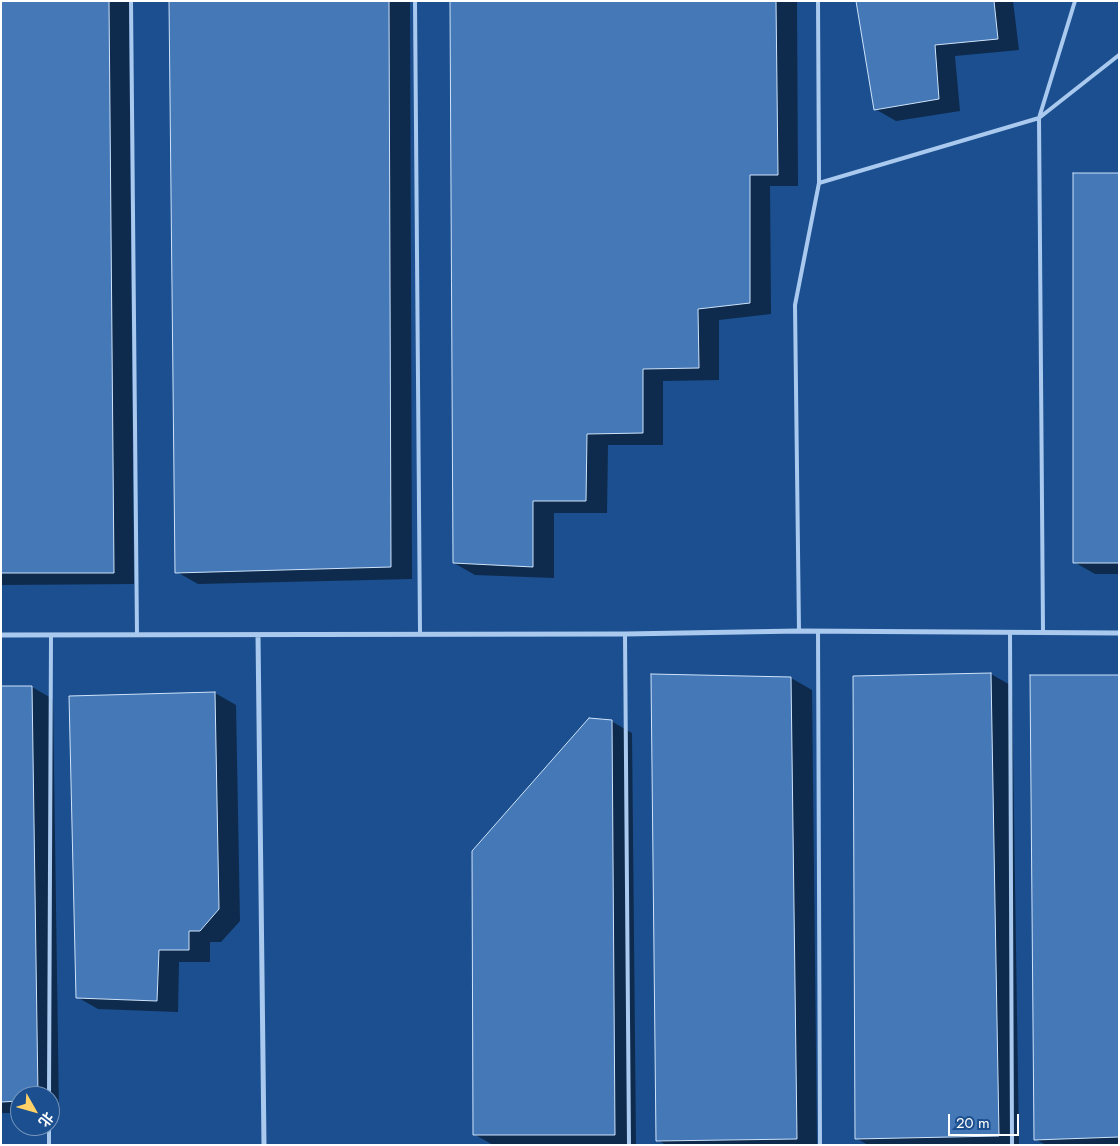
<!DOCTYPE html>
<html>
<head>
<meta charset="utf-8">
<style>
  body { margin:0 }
  #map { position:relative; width:1120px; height:1146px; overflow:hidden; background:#1b4f8f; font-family:Jost,"Noto Sans SC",sans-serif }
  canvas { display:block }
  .frame { position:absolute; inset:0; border:2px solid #fff; pointer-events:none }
  .north { position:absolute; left:10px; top:1086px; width:50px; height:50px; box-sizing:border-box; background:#1b4f8f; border:1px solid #7695bc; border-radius:50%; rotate:128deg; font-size:14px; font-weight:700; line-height:20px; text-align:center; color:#fff }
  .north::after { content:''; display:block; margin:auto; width:18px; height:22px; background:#ffd166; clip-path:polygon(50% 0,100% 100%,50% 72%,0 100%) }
  .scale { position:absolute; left:948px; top:1114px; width:71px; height:22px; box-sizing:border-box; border:2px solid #fff; border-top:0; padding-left:6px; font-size:15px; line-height:18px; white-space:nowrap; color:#fff; -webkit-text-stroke:4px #1b4f8f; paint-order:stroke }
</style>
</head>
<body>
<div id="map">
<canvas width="1120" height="1146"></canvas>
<div class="frame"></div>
<div class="north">北</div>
<div class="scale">20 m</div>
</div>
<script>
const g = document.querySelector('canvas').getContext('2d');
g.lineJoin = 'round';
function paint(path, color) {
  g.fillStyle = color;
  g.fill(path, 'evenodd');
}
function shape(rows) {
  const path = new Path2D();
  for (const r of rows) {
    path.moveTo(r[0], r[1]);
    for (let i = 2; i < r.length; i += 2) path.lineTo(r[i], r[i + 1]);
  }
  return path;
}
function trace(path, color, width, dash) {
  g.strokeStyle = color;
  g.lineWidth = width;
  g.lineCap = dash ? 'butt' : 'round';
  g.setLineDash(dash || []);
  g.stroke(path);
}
const shadow = shape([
  [1,1,129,1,134,584,1,585],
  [170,1,410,1,412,579,198,584,177,572],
  [451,1,797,1,798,186,770,186,771,314,719,320,719,380,663,381,663,445,608,445,607,513,554,513,554,578,475,575,454,563],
  [857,1,1013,1,1019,50,955,56,960,111,896,121,875,109],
  [1119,174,1119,574,1095,574,1074,562],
  [991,674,1012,686,1019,1145,868,1145,856,1138],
  [652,675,791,678,812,690,817,1145,666,1145,658,1140],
  [1119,676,1119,1145,1046,1145,1035,1139],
  [1,687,32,687,53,699,59,1113,50,1113,50,1096,20,1096,20,1113,1,1113],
  [215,693,236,705,240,921,221,942,210,942,210,962,179,962,178,1012,98,1009,77,997],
  [611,721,632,733,636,1145,493,1145,474,1134]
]);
const building = shape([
  [1,1,109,1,114,573,1,573,1,1],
  [169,1,389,1,391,567,175,573,169,1],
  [450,1,776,1,778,175,750,175,750,303,698,309,699,368,643,369,643,433,587,434,586,501,533,501,533,567,453,563,450,1],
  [856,1,994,1,998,39,935,45,939,99,874,110,856,1],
  [1073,173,1119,173,1119,563,1073,563,1073,173],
  [991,673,999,1136,855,1139,853,676,991,673],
  [651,674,791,677,797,1139,656,1141,651,674],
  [1030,675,1119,675,1119,1137,1034,1140,1030,675],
  [1,686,32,686,38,1096,20,1096,20,1101,1,1102,1,686],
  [215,692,219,909,200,931,189,931,189,950,159,950,157,1001,76,998,69,696,215,692],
  [589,718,612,720,615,1135,473,1135,472,851,589,718]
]);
const lane = shape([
  [131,1,137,635],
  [415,1,420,633],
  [819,183,1039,118,1119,55],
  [799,631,795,305,819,183,818,1],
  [818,631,820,1145],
  [1010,632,1012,1145],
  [1043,632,1039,118,1075,1],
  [625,634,629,1145],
  [49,1096,51,635],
  [49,1145,49,1126]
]);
const street = shape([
  [1,635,625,634,799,631,1119,633],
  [258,635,264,1145]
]);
paint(shadow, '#0007');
paint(building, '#4478b7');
trace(building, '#cfe3fa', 1);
trace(lane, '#a9c9ee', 4);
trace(street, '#a9c9ee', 5);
</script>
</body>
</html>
